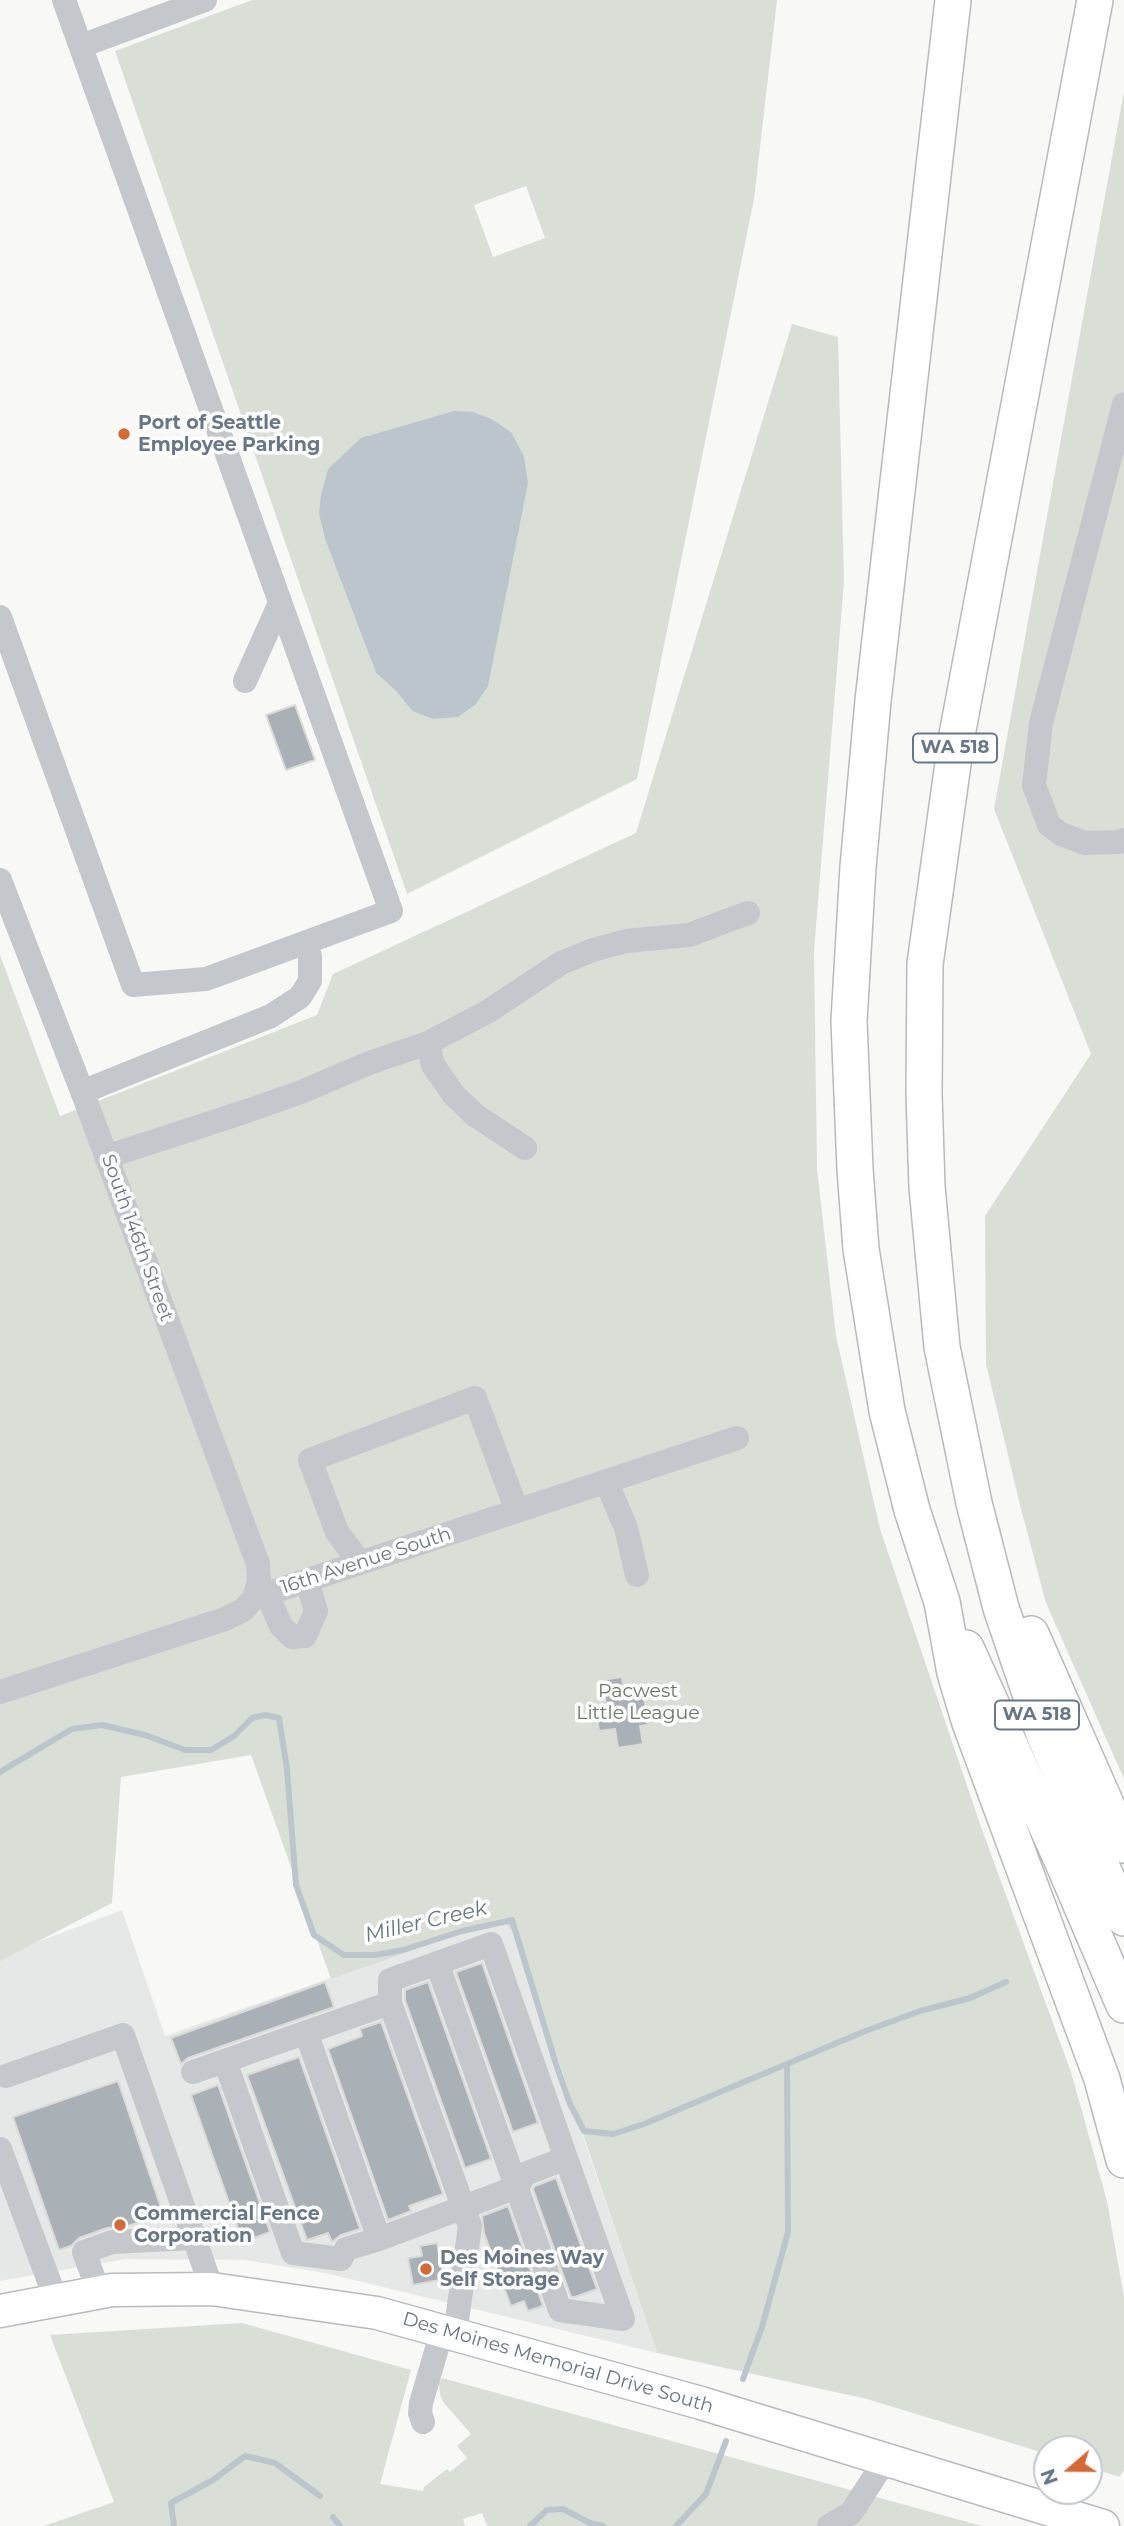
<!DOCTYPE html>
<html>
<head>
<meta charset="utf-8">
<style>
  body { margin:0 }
  #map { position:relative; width:1124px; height:2526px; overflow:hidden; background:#f8f8f6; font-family:Montserrat,sans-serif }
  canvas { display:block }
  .north { position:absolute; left:1033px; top:2435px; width:70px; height:70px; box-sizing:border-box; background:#fff; border:2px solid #c3c8ce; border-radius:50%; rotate:250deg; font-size:19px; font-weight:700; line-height:28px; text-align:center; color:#697685 }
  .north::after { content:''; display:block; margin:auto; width:24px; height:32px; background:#d96934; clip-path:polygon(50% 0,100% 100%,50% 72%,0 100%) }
</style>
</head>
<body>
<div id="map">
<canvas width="1124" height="2526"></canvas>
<div class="north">N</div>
</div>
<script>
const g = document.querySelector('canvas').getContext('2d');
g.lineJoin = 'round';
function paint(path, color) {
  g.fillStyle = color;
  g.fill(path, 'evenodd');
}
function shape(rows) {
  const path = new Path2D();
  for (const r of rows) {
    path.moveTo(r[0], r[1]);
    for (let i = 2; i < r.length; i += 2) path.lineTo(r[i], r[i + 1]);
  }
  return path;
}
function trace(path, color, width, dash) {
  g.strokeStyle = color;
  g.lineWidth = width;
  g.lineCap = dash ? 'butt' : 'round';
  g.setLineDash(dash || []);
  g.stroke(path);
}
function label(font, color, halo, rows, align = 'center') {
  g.font = font + ' Montserrat,sans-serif';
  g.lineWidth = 7;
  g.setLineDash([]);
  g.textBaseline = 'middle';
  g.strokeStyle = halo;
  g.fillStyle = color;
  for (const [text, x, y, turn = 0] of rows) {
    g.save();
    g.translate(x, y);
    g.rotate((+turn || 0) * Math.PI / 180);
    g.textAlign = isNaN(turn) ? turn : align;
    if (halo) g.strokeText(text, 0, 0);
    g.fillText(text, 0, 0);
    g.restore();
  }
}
const built = shape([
  [122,1910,165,2036,508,1916,657,2353,325,2273,245,2260,126,2259,0,2281,0,1956]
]);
const green = shape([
  [252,0,777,0,754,199,637,779,407,894,115,51],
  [526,186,545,238,493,257,474,205],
  [473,412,492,419,511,432,412,711,396,691,376,673,325,539,319,514],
  [1124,91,1124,1779,1046,1603,1020,1505,986,1364,985,1216,1091,1054,994,809],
  [792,324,838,337,844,582,814,951,817,1169,836,1336,880,1529,981,1827,1071,2072,1107,2201,1124,2297,1124,2470,1119,2477,1089,2467,1089,2449,1047,2449,1047,2454,867,2399,657,2353,546,2024,514,1933,503,1921,506,1917,331,1979,251,1755,121,1777,112,1903,0,1961,0,955,60,1116,317,1015,333,974,636,833],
  [242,2323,411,2370,380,2484,423,2491,424,2487,447,2469,450,2472,467,2458,457,2446,471,2434,444,2403,440,2395,439,2383,442,2378,982,2526,487,2526,482,2513,463,2519,465,2526,44,2526,114,2502,50,2335]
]);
const water = shape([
  [454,411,473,412,492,419,511,432,524,456,528,483,488,686,475,705,458,717,433,719,412,711,396,691,376,673,325,539,319,514,321,495,328,469,361,438]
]);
const stream = shape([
  [0,1772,72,1729,102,1725,145,1735,185,1750,211,1750,234,1736,252,1718,265,1715,279,1718,287,1769,296,1885,314,1935,344,1955,375,1955,403,1950,462,1931,512,1920,556,2064,570,2104,584,2131,613,2134,644,2124,863,2032,920,2011,970,1998,1006,1982],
  [743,2379,762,2327,788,2232,787,2064],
  [333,2517,340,2526],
  [174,2526,171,2503,213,2480,245,2456,275,2463,320,2496],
  [530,2526,547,2510,563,2509,590,2523,603,2526],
  [676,2526,706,2494,726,2441]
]);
const building = shape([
  [295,705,315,760,286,770,266,715,295,705],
  [622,1677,625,1699,644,1696,648,1725,640,1726,643,1744,618,1748,615,1729,599,1731,595,1706,606,1705,602,1680,622,1677],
  [482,1963,538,2123,513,2132,456,1972,482,1963],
  [325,1982,334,2007,188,2058,181,2064,171,2038,325,1982],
  [428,1982,491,2159,465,2168,405,2000,405,1990,428,1982],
  [381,2022,443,2194,409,2206,411,2211,388,2220,328,2049,362,2036,360,2029,381,2022],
  [299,2057,360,2229,341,2235,332,2242,328,2233,307,2240,247,2075,299,2057],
  [118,2081,163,2214,128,2226,107,2228,79,2238,71,2246,59,2250,13,2117,118,2081],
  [218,2085,270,2232,243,2242,191,2095,218,2085],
  [556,2178,597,2289,575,2297,571,2297,533,2189,535,2186,556,2178],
  [508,2206,543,2306,528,2311,524,2301,511,2306,484,2233,482,2216,508,2206],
  [437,2243,444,2279,413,2285,408,2258,422,2256,420,2246,437,2243]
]);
const minor = shape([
  [81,46,205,0],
  [1124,404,1041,723,1034,785,1049,825,1061,834,1085,843,1118,842,1124,840],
  [0,617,133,985,206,979,391,911,64,0],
  [245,681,280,603],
  [0,880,85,1099,258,1564,259,1582,254,1598],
  [428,1043,433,1065,454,1095,475,1115,525,1148],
  [82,1092,271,1016,300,997,310,981,310,956,305,943],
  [106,1157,247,1111,301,1092,369,1063,428,1043,487,1012,561,963,593,950,626,941,689,935,748,913],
  [606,1481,626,1528,637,1575],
  [360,1563,337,1532,310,1460,475,1398,517,1511],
  [267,1594,281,1626,292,1637,305,1636,316,1611,307,1581],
  [0,1692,225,1619,243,1610,254,1598,737,1438],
  [437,1963,560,2310,623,2319,566,2158],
  [225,2061,293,2253,341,2259,346,2249,379,2239,306,2032],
  [193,2072,390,2003,470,2226,455,2335],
  [6,2076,123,2035,212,2289],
  [0,2149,56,2300],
  [379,2239,517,2187,525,2174,566,2158,491,1944,390,1980,390,2003],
  [99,2292,84,2252,112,2242,194,2238],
  [423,2422,420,2413,421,2403,442,2331],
  [829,2526,851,2513,886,2459]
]);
const major = shape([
  [0,2311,112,2290,212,2289,377,2313,701,2403,1103,2526]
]);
const highway = shape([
  [953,0,873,701,858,867,849,1021,855,1169,861,1249,887,1411,912,1510,942,1602,955,1673,970,1723,1102,2079,1124,2160],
  [1095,0,957,735,925,964,924,1094,927,1187,942,1347,974,1503,1001,1608,1044,1734,1124,1918],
  [1031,1634,1124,1845],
  [966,1648,1061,1858,1124,2005]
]);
const markers = [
  [124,434,7,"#d96934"],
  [120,2225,7,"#d96934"],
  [426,2269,7,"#d96934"]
];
const shields = [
  [955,748,84],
  [1037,1715,84]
];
const shieldNames = [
  ["WA 518",955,748],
  ["WA 518",1037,1715]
];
const poiNames = [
  ["Port of Seattle",138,423],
  ["Employee Parking",138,445],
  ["Commercial Fence",134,2214],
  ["Corporation",134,2236],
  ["Des Moines Way",440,2258],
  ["Self Storage",440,2280]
];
const streetNames = [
  ["South 146th Street",137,1238,70],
  ["16th Avenue South",366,1561,-18],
  ["Des Moines Memorial Drive South",558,2363,16]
];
const parkNames = [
  ["Pacwest",638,1691],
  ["Little League",638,1713]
];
const waterNames = [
  ["Miller Creek",426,1922,-13]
];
paint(built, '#e6e7e7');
paint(green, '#d9dfd7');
paint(water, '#bcc5cb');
trace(stream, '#bcc5cb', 6);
paint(building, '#a9b0b6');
trace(building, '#dadad8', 2);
trace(major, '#b7bbbf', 35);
trace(highway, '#b7babd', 38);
trace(minor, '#c4c7cb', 24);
trace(major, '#fff', 32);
trace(highway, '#fff', 35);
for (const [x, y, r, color] of markers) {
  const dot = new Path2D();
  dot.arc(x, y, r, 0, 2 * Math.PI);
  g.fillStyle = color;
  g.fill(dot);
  trace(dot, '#fff', 2.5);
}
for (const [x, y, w] of shields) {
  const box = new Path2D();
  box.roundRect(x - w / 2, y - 14.5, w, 29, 5);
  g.fillStyle = '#fff';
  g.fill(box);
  trace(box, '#697685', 2);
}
label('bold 18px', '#697685', null, shieldNames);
label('bold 19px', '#697685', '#fff', poiNames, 'left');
label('19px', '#697685', '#fff', streetNames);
label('19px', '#667763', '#fff', parkNames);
label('italic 21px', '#657780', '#fff', waterNames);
</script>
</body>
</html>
